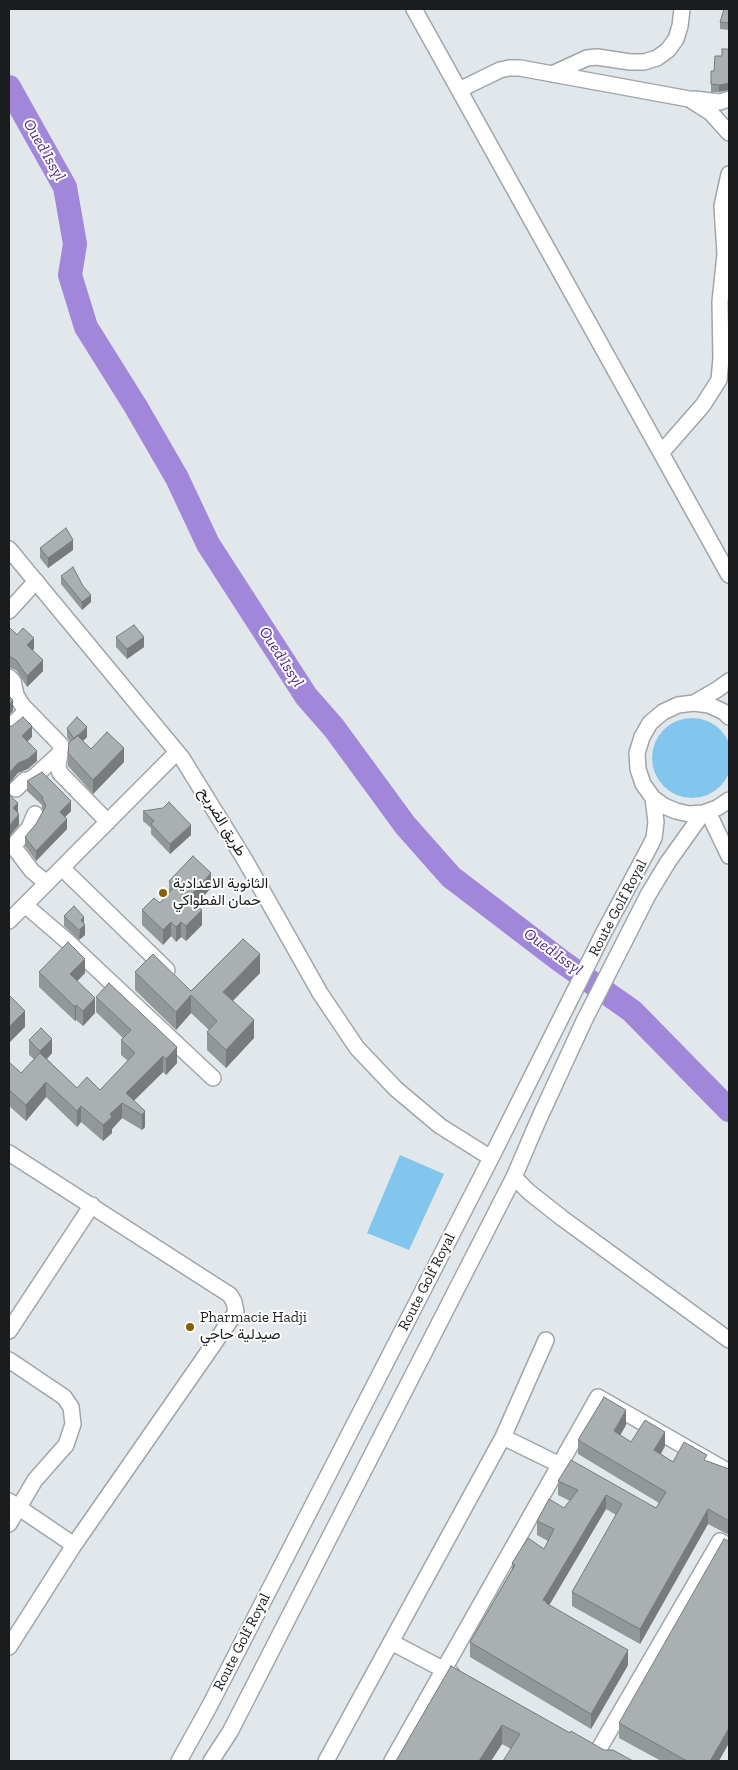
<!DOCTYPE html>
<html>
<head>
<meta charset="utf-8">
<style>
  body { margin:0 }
  #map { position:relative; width:738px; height:1770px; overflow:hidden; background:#e2e7eb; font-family:"Zilla Slab",serif }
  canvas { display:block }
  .frame { position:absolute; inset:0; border:10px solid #1a1c1d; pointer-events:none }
</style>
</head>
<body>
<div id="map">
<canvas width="738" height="1770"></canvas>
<div class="frame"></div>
</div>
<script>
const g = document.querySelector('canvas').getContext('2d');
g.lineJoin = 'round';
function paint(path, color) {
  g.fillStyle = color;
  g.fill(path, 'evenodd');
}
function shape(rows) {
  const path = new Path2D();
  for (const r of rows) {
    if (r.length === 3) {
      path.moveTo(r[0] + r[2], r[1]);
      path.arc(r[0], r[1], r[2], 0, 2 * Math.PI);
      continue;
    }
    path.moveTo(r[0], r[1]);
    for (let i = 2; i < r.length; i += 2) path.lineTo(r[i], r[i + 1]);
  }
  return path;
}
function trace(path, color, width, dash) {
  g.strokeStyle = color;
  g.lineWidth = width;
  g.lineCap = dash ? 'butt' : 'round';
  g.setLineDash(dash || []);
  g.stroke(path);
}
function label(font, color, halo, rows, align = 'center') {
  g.font = font + ' "Zilla Slab",Vazirmatn,serif';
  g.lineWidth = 4;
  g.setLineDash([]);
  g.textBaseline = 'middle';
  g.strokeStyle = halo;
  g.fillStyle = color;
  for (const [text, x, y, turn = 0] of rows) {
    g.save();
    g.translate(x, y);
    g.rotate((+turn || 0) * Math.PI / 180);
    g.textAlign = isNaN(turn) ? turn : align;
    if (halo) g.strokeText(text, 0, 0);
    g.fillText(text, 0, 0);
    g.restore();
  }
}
const green = shape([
  [692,758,40],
  [400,1155,444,1174,409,1250,367,1233]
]);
const river = shape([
  [9,87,65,187,75,244,70,275,86,327,136,407,177,478,208,544,306,696,334,728,405,825,451,877,561,961,632,1011,729,1110]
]);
const minor = shape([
  [414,9,729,575],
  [552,74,587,58,597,57,630,62,644,62,657,58,668,50,676,39,680,26,682,9],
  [459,90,500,70,509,68,520,68,689,99,711,113,729,133],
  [694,99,720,102,729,99],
  [661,453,703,405,719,380,721,358,720,302,725,254,722,206,729,174],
  [9,549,182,758,245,860,320,993,357,1048,396,1089,440,1126,491,1158],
  [9,611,36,581],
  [9,677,13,681,16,695,22,705,61,745,58,767,60,773,108,822],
  [694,703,718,689,729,681],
  [729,717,724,712,709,705,694,703,678,705,663,712,650,723,642,737,637,753,638,769,643,784,653,798,664,806,676,811,689,814,703,813,717,808,729,800],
  [9,728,27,710],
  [16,789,25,780,29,780,34,777,60,753],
  [708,812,729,856],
  [35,814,29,828,13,846,32,871,47,883],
  [62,868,167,970],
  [25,905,67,941,213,1078],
  [9,921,177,752],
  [9,1153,230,1295,234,1302,236,1312,74,1545,9,1647],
  [514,1177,529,1192,562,1218,729,1340],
  [9,1331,92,1205],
  [9,1360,64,1397,71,1407,73,1424,66,1445,35,1480,9,1524],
  [503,1437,560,1465],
  [9,1501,74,1545],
  [391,1642,452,1674],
  [596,1754,720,1541,729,1546],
  [179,1761,209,1707,491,1158,603,934,649,848,654,838,656,822,653,798],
  [211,1761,230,1732,514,1177,538,1121,584,1021,648,895,668,862,703,813],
  [326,1761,503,1437,546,1340],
  [392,1761,598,1397,729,1472]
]);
const wall = shape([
  [729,9,729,30,720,29,720,22],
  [729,49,719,92,711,92,711,71,714,71,722,56],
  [40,548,73,550,48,568,40,558],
  [61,576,83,586,91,602,82,610,61,584],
  [9,627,34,649,32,650,43,671,27,687,16,670,11,668,9,668],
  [116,637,144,647,127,659,116,647],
  [67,728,87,737,83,741,91,749,124,762,93,794,68,766,68,753,70,742,67,737],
  [27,781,71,811,65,817,67,829,36,861,25,846,25,837,36,824,43,811,42,808,42,805,27,791],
  [143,811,191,835,170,854,151,834,151,828,143,821],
  [169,881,211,888,198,902,202,925,186,941,181,937,176,942,171,936,163,945,142,925,142,910,160,903,169,893],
  [64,916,85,935,79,940,64,926],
  [39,972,85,973,77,981,95,1013,83,1026,76,1020,75,1021,39,987],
  [135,972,191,991,260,973,233,1001,254,1038,226,1068,207,1050,207,1032,209,1030,191,1013,176,1030,135,990],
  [96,997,177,1063,166,1075,163,1072,134,1101,145,1111,145,1127,142,1130,122,1118,112,1129,112,1133,103,1141,81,1122,77,1127,46,1097,26,1121,9,1106,9,1062,21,1073,34,1059,29,1055,29,1040,52,1053,47,1059,77,1088,100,1090,128,1061,121,1055,121,1040,123,1038,96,1012],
  [626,1425,620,1435,631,1442,665,1446,661,1454,673,1462,707,1461,729,1469,729,1535,708,1524,640,1644,572,1606,572,1592,616,1515,606,1509,549,1605,628,1665,591,1729,470,1657,470,1642,512,1569,512,1563,544,1549,548,1541,537,1535,537,1521,564,1508,570,1501,558,1495,558,1481,656,1508,659,1503,578,1454,578,1440],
  [451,1666,570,1733,604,1750,511,1749,502,1744,491,1761,396,1761],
  [619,1723,719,1761,661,1761,619,1738]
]);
const shadedWall = shape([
  [729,83,729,90,719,92,719,85],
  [73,540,73,550,48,568,48,558],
  [91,595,91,602,82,610,82,602],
  [144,637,144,647,127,659,127,649],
  [34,638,34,649,27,656,27,645],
  [43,660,43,671,27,687,27,676],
  [13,700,13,711,9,715,9,705],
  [32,726,32,737,22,747,22,736],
  [87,727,87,737,74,749,74,739],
  [124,748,124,762,93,794,93,780],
  [37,751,37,761,28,769,18,773,9,784,9,773,18,763],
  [71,801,71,811,60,822,60,812],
  [18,803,18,814,13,808],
  [19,814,19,825,9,837,9,826],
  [67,819,67,829,36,861,36,851],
  [191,825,191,835,170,854,170,844],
  [211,873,211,888,191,910,191,895],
  [198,902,198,913,202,910,202,925,186,941,186,926,196,905],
  [84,917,84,926,85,925,85,935,79,940,81,920],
  [171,922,171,936,163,945,163,930],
  [181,922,181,937,176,942,176,927],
  [260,954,260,973,223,1010,223,992],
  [85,959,85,973,70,989,70,974],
  [191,995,191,1013,176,1030,176,1012],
  [95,998,95,1013,83,1026,83,1011],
  [76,1005,76,1020,75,1021,75,1007],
  [25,1011,25,1027,9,1043,9,1027],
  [254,1020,254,1038,226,1068,226,1050],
  [52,1039,52,1053,40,1066,40,1051],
  [177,1047,177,1063,166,1075,166,1059],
  [163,1056,163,1072,128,1106,126,1093],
  [46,1082,46,1097,26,1121,26,1105],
  [122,1103,122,1118,112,1129,112,1133,103,1141,103,1125,110,1114],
  [81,1106,81,1122,77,1127,77,1111],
  [145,1111,145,1127,142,1130,142,1115],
  [626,1410,626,1425,614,1446,614,1431],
  [665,1432,665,1446,654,1465,654,1450],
  [606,1495,606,1509,547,1609,543,1600],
  [708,1509,708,1524,640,1644,640,1629],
  [628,1650,628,1665,591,1729,591,1714],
  [502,1725,502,1744,491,1761,479,1761],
  [729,1728,729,1743,719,1761,710,1761]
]);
const building = shape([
  [724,9,729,9,729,23,720,22,724,9],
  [722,49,729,49,729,83,719,85,711,84,711,71,714,71,715,56,722,56,722,49],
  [66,528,73,540,48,558,40,548,66,528],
  [73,567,83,586,91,595,82,602,61,576,73,567],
  [134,625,144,637,127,649,116,637,134,625],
  [9,627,17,635,23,628,34,638,27,645,43,660,27,676,16,660,11,657,9,657,9,627],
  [9,696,13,700,9,705,9,696],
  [23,717,32,726,22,736,37,751,28,759,18,763,9,773,9,726,12,726,23,717],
  [77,717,87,727,74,739,67,728,77,717],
  [107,732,124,748,93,780,68,753,69,743,77,735,91,749,107,732],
  [42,772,71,801,60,812,67,819,36,851,25,837,36,824,46,806,42,798,43,797,27,781,42,772],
  [9,795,18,803,13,808,19,814,9,826,9,795],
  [169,802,191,825,170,844,151,824,154,821,143,811,163,808,169,802],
  [193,856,211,873,191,895,198,902,196,905,202,910,186,926,181,922,176,927,171,922,163,930,142,910,154,898,160,903,175,886,169,881,193,856],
  [74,906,84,917,81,920,85,925,79,930,64,916,74,906],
  [243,939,260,954,223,992,254,1020,226,1050,207,1032,217,1021,191,995,176,1012,135,972,153,954,191,991,243,939],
  [68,942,85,959,70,974,95,998,83,1011,76,1005,75,1007,39,972,68,942],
  [109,983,177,1047,166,1059,163,1056,126,1093,145,1111,142,1115,122,1103,110,1114,112,1117,103,1125,81,1106,77,1111,46,1082,26,1105,9,1090,9,1062,21,1073,40,1053,77,1088,87,1077,100,1090,135,1053,121,1040,131,1030,96,997,109,983],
  [9,995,25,1011,9,1027,9,995],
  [41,1028,52,1039,40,1051,29,1040,41,1028],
  [604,1397,626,1410,614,1431,631,1442,645,1420,665,1432,654,1450,673,1462,684,1442,707,1455,704,1460,729,1469,729,1521,708,1509,640,1629,572,1592,622,1504,606,1495,543,1600,547,1602,546,1603,628,1650,591,1714,470,1642,515,1565,512,1563,528,1538,544,1549,554,1529,537,1521,549,1499,564,1508,578,1490,558,1481,571,1460,656,1508,666,1492,578,1440,604,1397],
  [724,1539,729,1541,729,1728,710,1761,687,1761,619,1723,724,1539],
  [451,1666,570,1733,571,1731,604,1750,613,1750,633,1761,503,1761,520,1734,502,1725,479,1761,396,1761,451,1666]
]);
const markers = [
  [163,893,5,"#895f00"],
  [190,1327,5,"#895f00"]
];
const streetNames = [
  ["طريق الضريح",222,822,59],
  ["Route Golf Royal",618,908,-62],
  ["Route Golf Royal",427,1282,-63],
  ["Route Golf Royal",242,1642,-63]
];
const poiNames = [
  ["الثانوية الاعدادية",173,884],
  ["حمان الفطواكي",173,901],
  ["Pharmacie Hadji",200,1318],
  ["صيدلية حاجي",200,1335]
];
const waterNames = [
  ["Oued Issyl",44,150,60],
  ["Oued Issyl",281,657,57],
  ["Oued Issyl",553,952,36]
];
paint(green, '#82c6ee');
trace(river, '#a087d9', 24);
trace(minor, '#a0a5a8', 18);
trace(minor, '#fff', 15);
paint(wall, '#929798');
paint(shadedWall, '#777b7c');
paint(building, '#aab0b1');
trace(building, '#777b7c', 1);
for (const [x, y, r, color] of markers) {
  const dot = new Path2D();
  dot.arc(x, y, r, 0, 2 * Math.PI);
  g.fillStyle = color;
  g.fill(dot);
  trace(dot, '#fff', 2);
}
label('15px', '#1a1c1d', '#fff', streetNames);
label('15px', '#1a1c1d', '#fff', poiNames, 'left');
label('italic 16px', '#4f2888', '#fff', waterNames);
</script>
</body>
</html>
